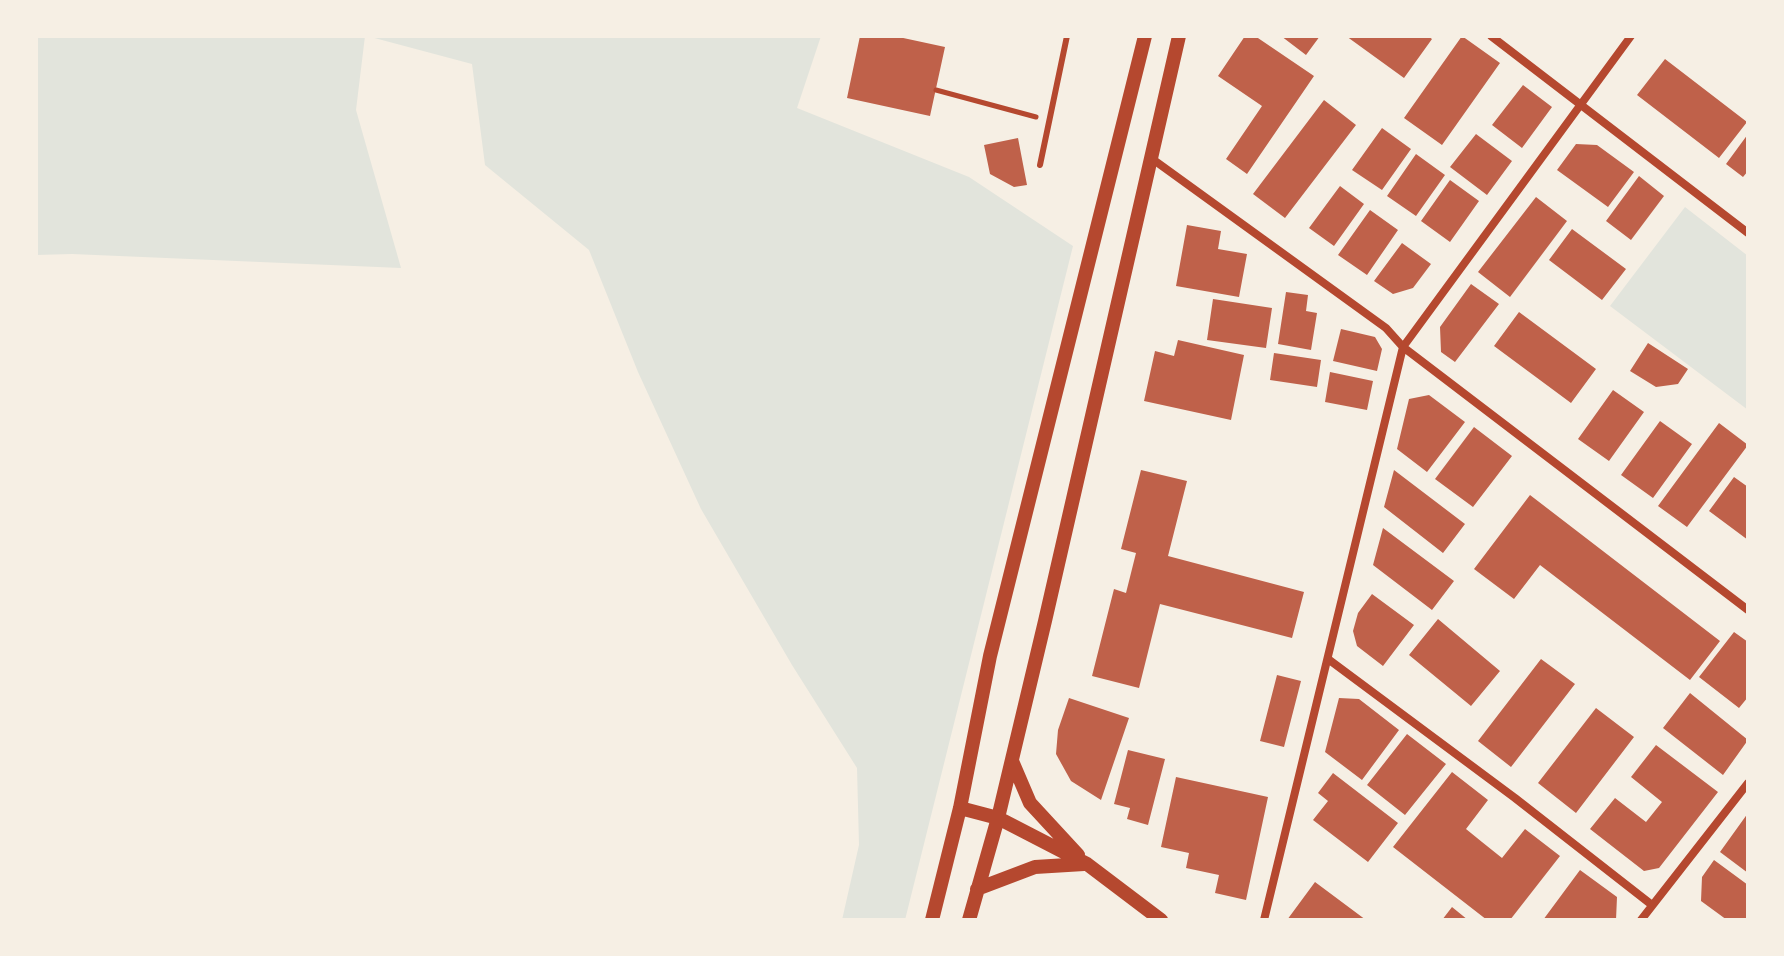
<!DOCTYPE html>
<html>
<head>
<meta charset="utf-8">
<style>
  body { margin:0 }
  #map { position:relative; width:1784px; height:956px; overflow:hidden; background:#f6efe4; font-family:"Work Sans",sans-serif }
  canvas { display:block }
  .frame { position:absolute; inset:0; border:38px solid #f6efe4; pointer-events:none }
</style>
</head>
<body>
<div id="map">
<canvas width="1784" height="956"></canvas>
<div class="frame"></div>
</div>
<script>
const g = document.querySelector('canvas').getContext('2d');
g.lineJoin = 'round';
function paint(path, color) {
  g.fillStyle = color;
  g.fill(path, 'evenodd');
}
function shape(rows) {
  const path = new Path2D();
  for (const r of rows) {
    path.moveTo(r[0], r[1]);
    for (let i = 2; i < r.length; i += 2) path.lineTo(r[i], r[i + 1]);
  }
  return path;
}
function trace(path, color, width, dash) {
  g.strokeStyle = color;
  g.lineWidth = width;
  g.lineCap = dash ? 'butt' : 'round';
  g.setLineDash(dash || []);
  g.stroke(path);
}
const green = shape([
  [36,36,365,36,356,110,401,268,72,254,36,255],
  [367,36,821,36,797,108,969,177,1073,246,905,920,842,920,859,845,857,768,792,665,701,509,638,372,589,250,485,165,472,64],
  [1685,207,1748,256,1748,410,1610,306]
]);
const building = shape([
  [860,36,894,36,945,47,930,116,847,98],
  [1245,36,1255,36,1314,76,1247,174,1226,159,1262,106,1218,76],
  [1281,36,1320,36,1306,55],
  [1346,36,1428,36,1432,39,1404,78],
  [1462,36,1500,63,1442,145,1404,118],
  [1665,59,1747,122,1719,158,1637,95],
  [1523,85,1552,107,1522,148,1492,125],
  [1324,100,1356,125,1285,218,1253,194],
  [1382,128,1411,149,1382,190,1352,170],
  [1476,134,1512,161,1487,195,1450,167],
  [1748,134,1748,171,1743,177,1726,164],
  [1018,138,1027,185,1014,187,990,174,984,145],
  [1576,144,1597,145,1634,172,1608,207,1557,170],
  [1416,154,1445,175,1416,216,1387,196],
  [1639,176,1664,196,1631,240,1606,221],
  [1450,180,1479,201,1450,242,1421,221],
  [1340,186,1364,204,1334,246,1309,228],
  [1536,197,1567,221,1510,297,1478,272],
  [1370,210,1398,230,1367,275,1338,255],
  [1187,225,1221,231,1218,249,1247,254,1239,297,1176,286],
  [1572,229,1626,269,1602,300,1549,260],
  [1402,243,1431,264,1413,288,1393,294,1374,281],
  [1471,284,1499,304,1455,362,1441,352,1440,327],
  [1286,292,1308,295,1306,311,1317,313,1311,350,1278,344],
  [1213,299,1272,308,1266,348,1207,340],
  [1519,312,1596,369,1571,403,1494,346],
  [1341,329,1375,337,1382,349,1377,371,1333,361],
  [1178,340,1244,355,1231,420,1144,401,1155,351,1174,356],
  [1648,343,1688,369,1678,384,1656,387,1630,371],
  [1274,353,1321,360,1317,387,1270,380],
  [1330,372,1373,381,1367,410,1325,402],
  [1613,390,1644,412,1609,461,1578,439],
  [1429,395,1465,422,1427,472,1397,449,1409,399],
  [1660,421,1692,444,1653,498,1621,475],
  [1719,423,1748,445,1687,527,1658,506],
  [1474,427,1512,456,1473,507,1435,479],
  [1141,470,1187,481,1168,556,1304,592,1292,638,1160,604,1139,688,1092,676,1114,589,1126,593,1136,553,1121,549],
  [1394,470,1465,524,1443,553,1384,507],
  [1734,477,1748,487,1748,540,1709,511],
  [1530,495,1720,641,1690,680,1540,565,1514,599,1474,569],
  [1383,528,1454,581,1432,610,1373,565],
  [1372,594,1414,625,1383,666,1357,646,1353,631,1358,613],
  [1438,619,1500,671,1471,706,1409,655],
  [1734,632,1748,642,1748,697,1739,708,1699,677],
  [1541,659,1575,684,1511,767,1478,741],
  [1277,675,1301,681,1284,747,1260,741],
  [1690,693,1748,740,1723,775,1663,728],
  [1069,698,1129,718,1101,800,1071,781,1056,754,1058,730],
  [1339,698,1359,699,1399,730,1362,780,1325,752],
  [1596,708,1634,737,1576,813,1538,783],
  [1407,734,1446,764,1405,815,1367,785],
  [1656,745,1718,792,1659,868,1644,871,1590,829,1615,798,1646,822,1662,802,1631,777],
  [1128,750,1165,759,1148,825,1127,819,1130,808,1114,804],
  [1452,772,1488,800,1466,829,1482,842,1502,858,1525,829,1560,856,1510,920,1487,920,1393,847],
  [1333,773,1398,823,1368,862,1313,820,1328,801,1318,793],
  [1176,777,1268,797,1246,900,1215,893,1219,875,1186,868,1189,853,1161,847],
  [1748,813,1748,873,1720,852],
  [1714,860,1748,885,1748,920,1727,920,1701,901,1702,877],
  [1580,870,1617,897,1616,920,1543,920],
  [1315,882,1366,920,1287,920],
  [1452,907,1468,920,1442,920]
]);
const path = shape([
  [936,90,1036,117]
]);
const service = shape([
  [1040,165,1067,36]
]);
const minor = shape([
  [1491,36,1748,233],
  [1151,158,1386,328,1403,347,1748,610],
  [1328,659,1515,798,1652,905],
  [1264,920,1403,347,1631,36],
  [1641,920,1748,783]
]);
const tertiary = shape([
  [1012,761,1030,803,1078,855],
  [960,808,998,818,1087,864,1161,920],
  [977,889,1035,867,1084,864],
  [932,920,960,808,990,656,1145,36],
  [969,920,998,818,1045,621,1179,36]
]);
paint(green, '#e2e4dc');
paint(building, '#bf614a');
trace(path, '#b5482f', 5);
trace(service, '#b5482f', 6);
trace(minor, '#b5482f', 8);
trace(tertiary, '#b5482f', 14);
</script>
</body>
</html>
